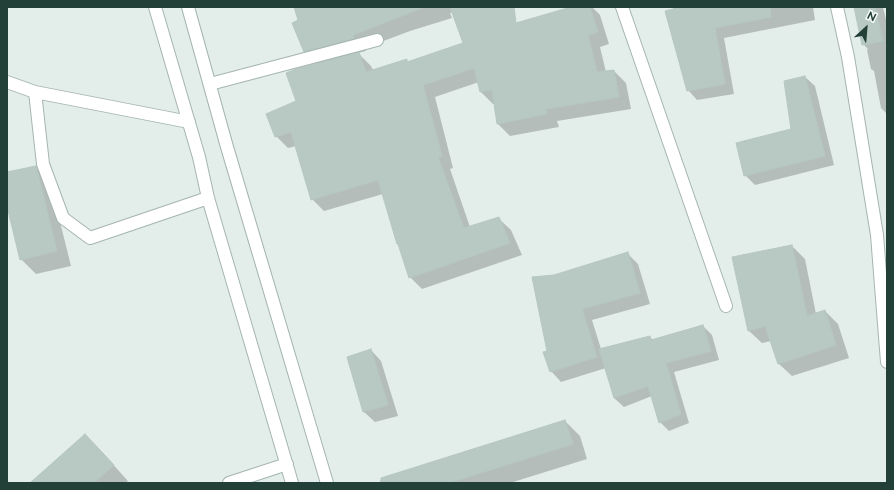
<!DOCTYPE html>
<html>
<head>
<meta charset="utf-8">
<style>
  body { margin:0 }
  #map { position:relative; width:894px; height:490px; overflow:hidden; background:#e3ede9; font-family:Raleway,sans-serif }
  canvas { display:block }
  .frame { position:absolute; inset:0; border:8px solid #223f38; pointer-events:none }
  .north { position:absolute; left:846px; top:8px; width:40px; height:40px; -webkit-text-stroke:3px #f4f9f7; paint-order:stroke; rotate:26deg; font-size:11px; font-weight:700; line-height:16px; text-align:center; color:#223f38 }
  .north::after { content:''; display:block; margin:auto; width:14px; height:18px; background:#223f38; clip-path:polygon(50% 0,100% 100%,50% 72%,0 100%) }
</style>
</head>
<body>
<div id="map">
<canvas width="894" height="490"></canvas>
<div class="frame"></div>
<div class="north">N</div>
</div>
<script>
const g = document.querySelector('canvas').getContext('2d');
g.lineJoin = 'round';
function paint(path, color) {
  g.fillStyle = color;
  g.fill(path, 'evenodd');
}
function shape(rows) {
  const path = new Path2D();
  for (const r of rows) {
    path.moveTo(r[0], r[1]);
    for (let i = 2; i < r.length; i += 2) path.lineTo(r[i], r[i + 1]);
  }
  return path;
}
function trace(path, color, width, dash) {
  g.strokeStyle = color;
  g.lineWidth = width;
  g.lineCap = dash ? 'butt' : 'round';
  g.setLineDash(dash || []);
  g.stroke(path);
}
const shadow = shape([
  [295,7,472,7,450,13,452,18,410,31,365,48,366,51,358,53,371,66,373,70,406,60,408,62,574,7,592,7,600,15,609,44,600,47,606,72,614,71,626,83,631,109,557,121,559,127,510,136,498,124,495,104,493,104,481,92,479,82,435,97,453,168,450,169,470,227,498,218,511,230,522,255,422,289,410,277,383,194,324,211,312,199,296,146,288,148,276,136,297,102,318,64,305,51,300,21],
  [673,7,813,7,815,20,724,38,734,94,697,100,688,90],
  [855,7,883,7,887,24,887,114,881,108,874,71,871,69,867,50,868,49,863,44],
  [805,77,815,86,834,165,755,185,745,175,792,130],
  [35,167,50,182,71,266,36,274,21,259,7,202,7,174],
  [792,246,805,259,816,314,825,311,838,324,849,358,792,376,779,364,771,341,762,343,749,331],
  [628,254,638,264,650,304,592,320,601,349,650,337,653,340,703,326,712,335,719,360,674,372,689,423,669,431,660,422,652,396,624,407,614,398,606,368,561,382,551,371,548,352,554,276],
  [371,350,381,361,398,416,375,422,364,412],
  [565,421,580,436,587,459,510,483,381,483,380,480],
  [85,435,100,450,128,481,125,483,31,483]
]);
const building = shape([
  [294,7,422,7,422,8,353,35,354,38,304,52,292,23,298,20,294,7],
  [450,7,514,7,516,23,571,7,590,7,598,32,588,35,597,72,614,70,619,97,546,109,547,114,497,124,492,90,480,92,474,68,423,85,442,156,438,157,464,228,499,217,510,243,409,278,398,244,397,244,378,180,311,200,291,132,275,137,266,114,296,101,286,73,296,69,359,52,366,72,407,59,407,62,463,43,450,7],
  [682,7,770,7,771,17,715,28,725,84,687,91,665,11,682,7],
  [854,7,875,7,883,41,862,45,854,7],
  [805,76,825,156,744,176,736,143,791,129,784,81,805,76],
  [36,166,57,251,20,260,7,206,7,172,36,166],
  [792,245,807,316,825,310,836,345,778,364,765,326,748,331,732,257,792,245],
  [628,252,640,293,582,309,597,357,550,372,543,352,547,351,532,277,554,275,628,252],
  [703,325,711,351,666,363,681,414,659,423,648,386,614,398,599,349,650,336,651,340,703,325],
  [371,349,388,405,363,412,347,357,371,349],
  [565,420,573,444,449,483,381,483,381,478,565,420],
  [85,434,114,465,94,483,30,483,85,434]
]);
const minor = shape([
  [155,7,199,157,208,198,292,483],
  [188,7,227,147,327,483],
  [622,7,726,306],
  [837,7,848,57,877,235,887,362],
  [7,82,35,92,189,122],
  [210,84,377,40],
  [35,92,43,164,63,218,90,238,208,198],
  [229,483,287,464]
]);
paint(shadow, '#0003');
paint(building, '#b8c8c2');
trace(building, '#b5c7c0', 1);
trace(minor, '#a5b5b0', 14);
trace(minor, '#fff', 12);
</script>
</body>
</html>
